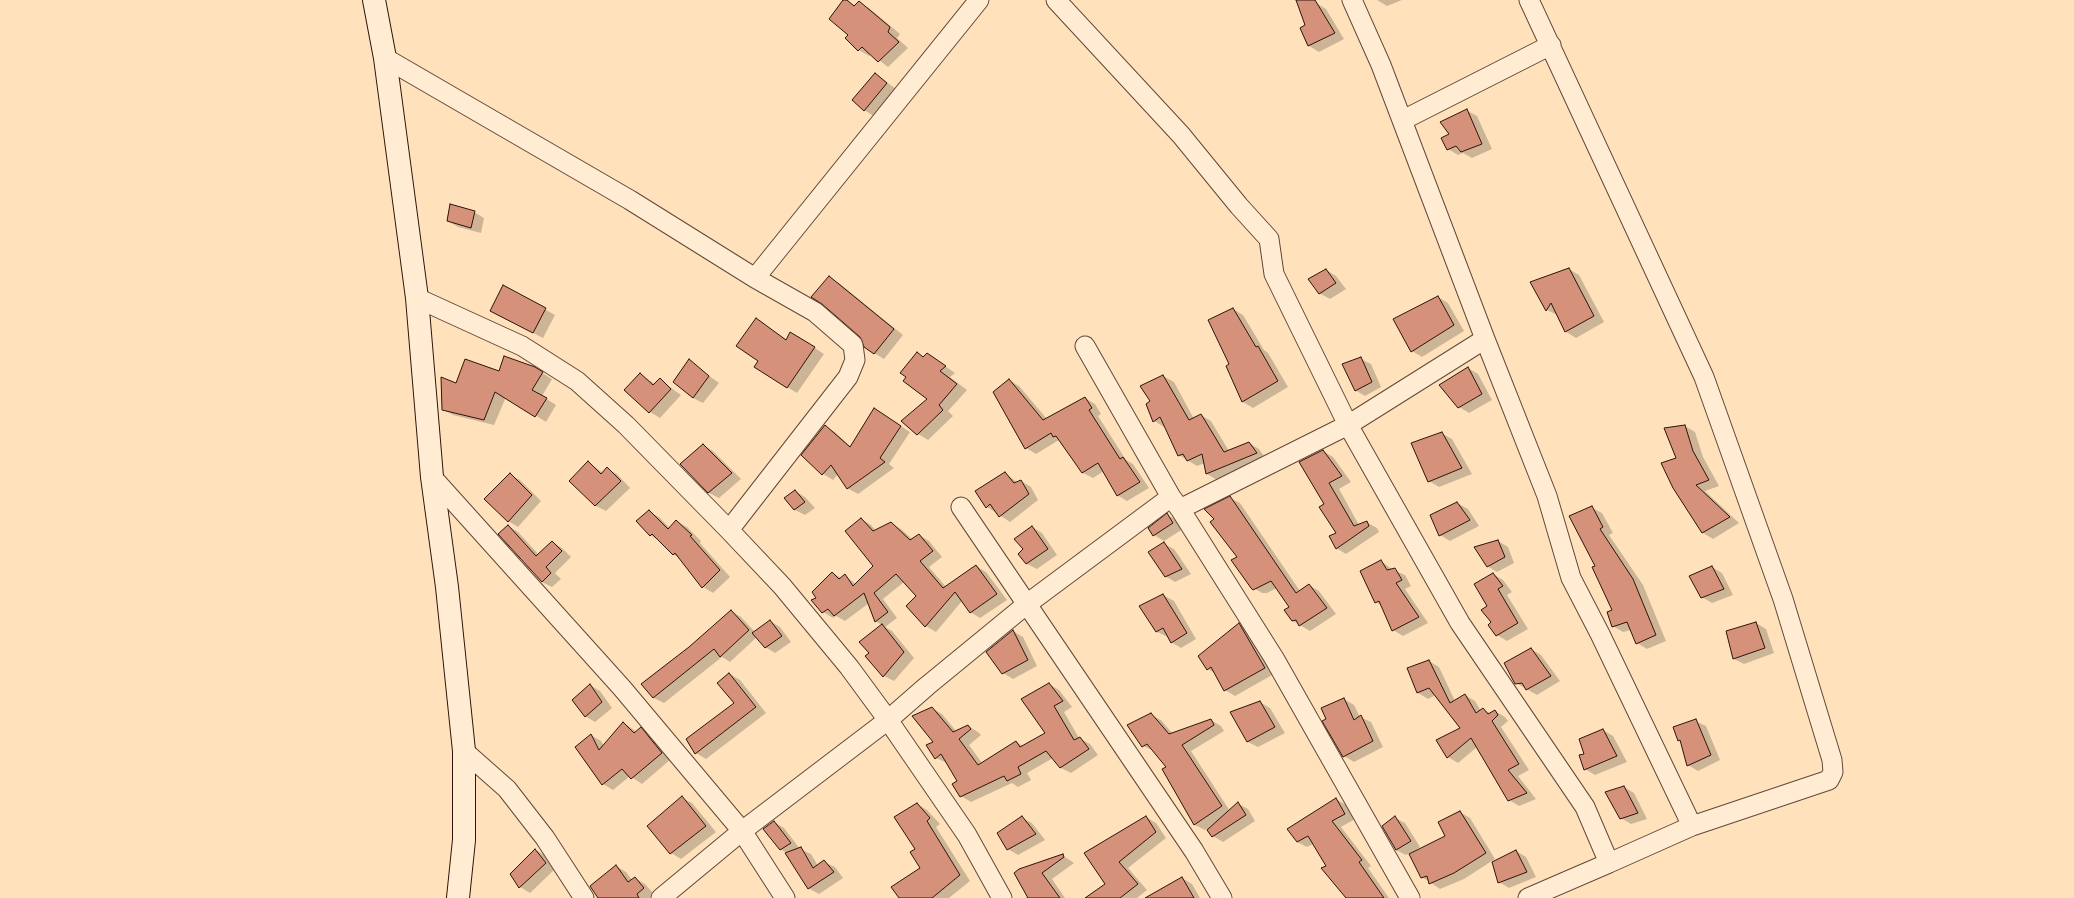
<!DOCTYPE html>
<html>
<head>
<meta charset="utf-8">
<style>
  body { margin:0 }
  canvas { display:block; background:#ffe2bb }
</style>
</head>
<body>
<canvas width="2074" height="898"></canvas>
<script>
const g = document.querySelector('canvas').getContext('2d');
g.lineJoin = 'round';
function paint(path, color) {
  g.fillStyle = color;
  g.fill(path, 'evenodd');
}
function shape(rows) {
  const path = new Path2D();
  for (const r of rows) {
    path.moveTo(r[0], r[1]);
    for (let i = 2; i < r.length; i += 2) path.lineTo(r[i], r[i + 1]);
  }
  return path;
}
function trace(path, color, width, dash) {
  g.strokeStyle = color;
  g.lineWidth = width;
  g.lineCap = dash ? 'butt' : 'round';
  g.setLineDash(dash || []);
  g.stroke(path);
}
const shadow = shape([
  [844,0,856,6,859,3,869,8,900,34,897,38,908,48,888,67,871,54,869,56,859,50,850,35],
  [1377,0,1402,0,1387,6],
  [1316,3,1326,9,1344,39,1319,52,1309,46,1301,28,1306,26,1299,9],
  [876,74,896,89,874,116,864,110],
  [1466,110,1477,116,1492,149,1472,158,1463,153,1458,155,1448,149,1450,134],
  [474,212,484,218,481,233,458,227,448,221],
  [1569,269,1579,275,1604,322,1576,338,1566,332,1557,315,1547,310,1531,283],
  [1326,270,1336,276,1346,289,1330,299,1319,293],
  [829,278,839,283,903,335,884,359,874,353],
  [503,286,555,315,543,338,502,317],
  [1438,297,1448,303,1464,331,1422,357,1412,351],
  [1233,309,1243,315,1264,350,1268,353,1288,387,1253,408,1243,402,1227,367,1230,365],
  [756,319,787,340,801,339,824,354,797,393,787,387,759,361],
  [928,354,955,373,950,377,967,390,948,411,953,416,928,440,918,434,902,421,929,399],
  [1361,359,1371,364,1381,387,1365,396,1355,390],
  [689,361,719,383,703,403,693,398,675,381],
  [534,368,552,379,542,396,556,405,546,422,506,397,494,425,453,415,443,409,457,385,499,373],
  [1468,368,1478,374,1492,400,1469,413,1459,407],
  [640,374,655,384,660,380,681,395,660,418,650,412,626,390],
  [1163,376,1174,382,1194,419,1201,415,1211,421,1229,451,1249,443,1259,449,1266,459,1217,480,1207,474,1205,463,1197,466,1179,455,1165,426,1164,427,1154,421,1151,401],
  [1009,380,1019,386,1047,419,1085,398,1095,404,1101,414,1098,416,1126,460,1133,464,1149,488,1127,501,1117,495,1104,471,1093,478,1083,473,1059,440,1036,454,1026,448],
  [875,409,910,432,889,464,894,468,858,494,847,488,838,474,833,480,823,474,825,426,835,432,851,447],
  [1685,426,1695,432,1703,457,1719,486,1705,491,1739,523,1713,539,1703,533,1673,488],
  [1441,433,1452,439,1472,474,1439,487,1429,481],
  [703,445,713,451,741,479,719,498,709,493,681,464],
  [1323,451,1333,457,1351,482,1339,489,1359,525,1366,522,1377,528,1379,532,1346,554,1336,548,1337,533,1325,505],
  [588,462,603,473,607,469,617,474,630,488,606,511,596,506,570,481],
  [1005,473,1018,483,1021,481,1031,487,1038,500,1010,522,987,507],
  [510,475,520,480,541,501,518,527,508,521],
  [795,491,805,497,815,508,805,515,795,510],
  [1230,498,1240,503,1300,591,1309,585,1319,591,1336,614,1310,631,1293,621,1290,608,1277,588,1267,593,1262,593,1252,587,1238,557,1215,519],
  [1457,503,1468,509,1479,526,1450,541,1440,535],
  [1592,508,1602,513,1613,533,1609,535,1643,585,1666,641,1647,649,1637,643,1631,630,1623,632,1613,626,1613,611,1596,566],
  [649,512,659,517,670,528,677,522,687,527,701,541,700,543,730,577,713,593,703,587,682,559,674,555,660,541,650,535],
  [1167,515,1177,520,1183,529,1164,541,1154,535],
  [861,519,871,525,876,531,891,523,901,529,912,539,919,535,929,541,942,557,929,567,946,587,976,566,986,572,1007,600,980,618,970,612,962,601,936,632,926,626,908,606,917,596,904,582,883,599,897,618,885,627,892,631,914,658,894,681,884,676,871,653,882,625,875,621,869,603,845,621,836,616,833,618,823,612,817,598,833,573,841,578,845,576,856,584,875,566],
  [508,526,518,532,539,555,552,542,562,548,571,557,555,573,561,579,552,587,542,582,500,534],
  [1032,527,1042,533,1057,555,1037,569,1027,564,1019,554,1024,549],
  [1498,541,1508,547,1514,563,1497,572,1487,566],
  [1164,544,1174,549,1191,574,1175,582,1165,576],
  [1381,561,1393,570,1405,575,1411,586,1405,589,1428,623,1403,636,1393,630,1382,606,1376,602],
  [1712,567,1722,573,1733,595,1712,603,1702,597],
  [1493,574,1503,580,1512,592,1507,595,1528,629,1507,641,1497,635,1489,606],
  [1163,595,1174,601,1196,639,1181,648,1171,642,1168,637,1157,632,1140,607],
  [731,611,741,617,755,632,770,621,780,627,791,642,775,653,765,647,757,637,730,662,722,657,664,703,654,698,642,684,690,647],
  [1756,623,1766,629,1774,653,1744,664,1734,659,1727,631],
  [1239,624,1249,630,1274,674,1235,696,1225,690,1216,674,1208,669,1200,656],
  [1013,631,1023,637,1037,666,1013,679,1003,673],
  [1531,649,1541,655,1560,681,1537,695,1516,683],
  [1429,661,1439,667,1455,701,1465,695,1475,701,1481,711,1483,709,1491,714,1495,711,1505,717,1508,721,1501,727,1529,770,1518,776,1536,799,1519,806,1509,800,1477,747,1458,763,1448,757,1462,728,1436,695,1428,699,1418,693],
  [730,674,740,680,766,713,706,759,696,753,735,703],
  [1049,684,1059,690,1072,707,1064,712,1079,738,1090,744,1098,755,1071,773,1061,768,1053,758,1027,773,1031,780,1018,787,1012,783,971,802,961,796,958,782,947,763,936,758,932,708,942,714,956,731,968,726,978,732,981,735,969,745,982,763,1016,742,1023,746,1047,733],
  [590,685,600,691,612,708,595,722,585,716],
  [1344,699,1354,705,1360,717,1371,722,1383,747,1354,762,1344,756,1327,720],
  [1260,702,1270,708,1285,733,1258,747,1248,742,1232,713],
  [1151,715,1161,720,1173,734,1211,720,1221,726,1224,731,1191,751,1230,811,1239,804,1248,809,1255,821,1223,842,1213,836,1207,829,1205,830,1195,825,1163,769,1168,768,1154,751,1143,746],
  [1695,721,1706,726,1720,760,1698,771,1688,765,1681,742,1679,740],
  [624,723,637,732,641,728,651,734,671,759,642,784,630,776,613,790,603,784,576,747,591,735,601,741,604,746],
  [1603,730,1613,736,1627,762,1595,775,1585,769,1585,754],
  [1624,787,1634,793,1647,819,1631,824,1621,818],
  [682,798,692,803,716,832,681,859,671,853,648,826],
  [1336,799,1346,805,1355,819,1341,827,1371,866,1368,868,1389,898,1346,898,1313,844,1307,847,1297,842],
  [917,804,927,810,940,824,936,827,970,881,949,898,900,898,922,868,917,849],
  [1460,812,1470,818,1495,859,1464,879,1440,889,1422,877,1410,853,1406,855,1396,850,1395,818,1405,823,1420,847,1414,852,1447,837],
  [1146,817,1156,823,1166,838,1128,868,1147,890,1137,898,1086,898,1106,884,1085,853],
  [1022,818,1032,823,1045,840,1018,855,1008,849],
  [774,822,784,828,800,849,811,854,818,866,824,862,835,867,843,878,819,894,808,888,787,853,780,849],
  [536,850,546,856,555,869,530,893,520,887,511,874],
  [1516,851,1526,857,1536,877,1509,888,1499,882],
  [1062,855,1074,863,1052,879,1065,898,1025,898,1028,896,1015,873],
  [616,866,626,872,632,880,635,878,645,884,654,894,649,898,599,898],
  [1182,878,1192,884,1200,898,1153,898]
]);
const building = shape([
  [843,0,847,0,854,6,859,1,890,27,888,32,899,42,878,62,862,47,858,51,845,38,848,35,829,19,843,0],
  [1296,0,1315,0,1335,33,1308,46,1300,28,1305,25,1296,0],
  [875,73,887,83,864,111,852,100,875,73],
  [1467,109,1482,144,1461,152,1456,146,1447,150,1441,138,1449,134,1440,122,1467,109],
  [450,204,475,211,471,228,447,221,450,204],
  [1569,268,1594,316,1565,332,1551,303,1546,311,1530,282,1569,268],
  [1326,269,1336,283,1319,294,1308,279,1326,269],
  [829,276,894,329,874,354,864,347,860,337,822,304,811,297,829,276],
  [503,285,546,308,533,333,490,311,503,285],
  [1438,296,1454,325,1411,352,1393,319,1438,296],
  [1233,308,1256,347,1258,346,1278,381,1242,402,1226,366,1229,364,1208,320,1233,308],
  [756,318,786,340,790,332,815,347,787,388,754,367,758,361,736,346,756,318],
  [917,352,923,357,927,353,946,366,940,371,957,384,939,405,943,410,917,435,901,421,927,399,903,381,906,377,900,373,917,352],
  [504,356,535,367,543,372,532,390,547,398,535,417,495,392,484,420,442,410,441,377,456,383,465,359,499,371,504,356],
  [1361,357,1372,382,1355,391,1342,364,1361,357],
  [689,359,709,376,693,398,673,382,689,359],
  [1468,367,1482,394,1458,408,1439,385,1468,367],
  [640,373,653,385,660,378,671,389,649,413,624,390,640,373],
  [1163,375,1189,420,1201,414,1224,452,1249,442,1257,453,1206,474,1202,454,1187,461,1183,454,1178,456,1160,417,1153,422,1146,404,1150,401,1140,386,1163,375],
  [1009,379,1043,420,1085,397,1092,408,1089,410,1120,459,1123,457,1140,482,1117,496,1098,463,1082,473,1056,436,1053,437,1051,433,1025,449,993,392,1009,379],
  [874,408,901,426,880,458,885,462,847,489,831,465,822,475,801,455,825,425,850,447,874,408],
  [1685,425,1693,451,1709,480,1696,485,1730,517,1702,533,1673,488,1661,463,1676,458,1664,428,1685,425],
  [1442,432,1462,468,1428,482,1411,443,1442,432],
  [703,444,732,473,708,493,680,464,703,444],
  [1323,450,1342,476,1329,483,1354,526,1367,521,1369,526,1336,549,1329,536,1336,533,1319,507,1324,504,1299,462,1323,450],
  [588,461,601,474,607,467,621,481,595,506,569,481,588,461],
  [1005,472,1014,483,1021,480,1029,494,999,517,990,504,986,508,975,491,1005,472],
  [510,473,532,495,508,522,484,499,510,473],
  [795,490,805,502,794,510,784,498,795,490],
  [1230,496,1296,593,1309,584,1327,608,1299,626,1296,620,1292,621,1284,610,1289,607,1271,581,1253,590,1251,588,1231,560,1237,557,1210,522,1214,519,1204,509,1230,496],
  [1457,502,1470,520,1439,536,1430,515,1457,502],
  [1592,506,1603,527,1600,529,1633,579,1656,635,1636,644,1627,622,1612,627,1607,612,1612,610,1592,567,1595,566,1569,516,1592,506],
  [649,510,668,529,676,520,692,535,690,536,720,570,702,588,675,553,673,555,652,534,650,536,636,521,649,510],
  [1167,513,1173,523,1153,536,1148,528,1167,513],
  [861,518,873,531,891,522,910,540,919,534,933,551,920,561,943,588,976,565,997,594,970,613,955,592,925,627,906,606,916,596,896,574,874,593,888,612,875,622,864,593,834,616,828,609,822,613,811,600,816,598,812,592,832,572,839,579,845,574,853,586,873,566,845,531,861,518],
  [508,525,536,556,552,541,562,551,546,567,551,573,542,582,498,534,508,525],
  [1032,526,1048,549,1026,564,1018,554,1023,549,1014,539,1032,526],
  [1498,540,1505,557,1487,567,1474,547,1498,540],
  [1164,542,1182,569,1165,577,1148,552,1164,542],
  [1381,560,1387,570,1395,568,1402,580,1396,583,1419,617,1392,631,1379,601,1375,603,1360,571,1381,560],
  [1712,566,1724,589,1701,598,1689,576,1712,566],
  [1493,573,1503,586,1498,589,1518,623,1496,636,1488,625,1491,622,1481,610,1487,606,1474,584,1493,573],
  [1163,594,1187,633,1171,643,1163,628,1156,632,1139,606,1163,594],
  [731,610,749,630,720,657,714,649,653,698,641,684,689,647,731,610],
  [770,620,782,636,765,648,752,633,770,620],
  [1756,622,1765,648,1733,659,1726,631,1756,622],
  [1239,623,1265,668,1224,691,1211,667,1207,670,1198,656,1239,623],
  [882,624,904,652,883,677,865,656,869,653,859,642,882,624],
  [1013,630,1028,660,1002,674,986,652,1013,630],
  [1531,648,1551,676,1526,690,1522,683,1515,684,1504,663,1531,648],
  [1429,660,1450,703,1465,694,1476,713,1483,708,1488,714,1495,710,1498,715,1492,721,1519,764,1508,770,1527,793,1508,801,1471,738,1447,758,1436,740,1460,728,1429,688,1417,693,1407,668,1429,660],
  [729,673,756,707,695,754,686,739,734,703,717,683,729,673],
  [1049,683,1063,701,1054,706,1074,740,1080,737,1089,749,1060,768,1046,751,1018,767,1021,774,1007,781,1004,776,960,797,952,784,957,781,941,754,935,759,926,745,933,742,912,716,932,707,953,732,968,725,971,729,959,739,978,765,1016,741,1020,747,1045,733,1021,699,1049,683],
  [590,684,602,702,585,717,572,700,590,684],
  [1344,698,1354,720,1361,715,1373,741,1343,757,1322,721,1326,719,1321,708,1344,698],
  [1260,701,1275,727,1247,742,1230,712,1260,701],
  [1151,713,1169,734,1211,719,1214,725,1182,745,1222,806,1194,825,1162,769,1166,767,1147,744,1142,747,1127,725,1151,713],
  [1696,719,1711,755,1687,766,1680,740,1678,741,1673,727,1696,719],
  [623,722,634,733,641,727,662,753,631,779,622,769,602,785,575,747,591,734,599,750,623,722],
  [1603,729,1617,756,1584,770,1579,755,1584,754,1579,739,1603,729],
  [1624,786,1638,813,1620,819,1605,792,1624,786],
  [682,796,706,826,670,854,647,826,682,796],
  [1336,798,1345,814,1332,821,1362,860,1359,862,1384,898,1346,898,1321,868,1326,866,1308,836,1297,842,1287,829,1336,798],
  [1238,802,1246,815,1212,837,1207,830,1238,802],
  [917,803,930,818,927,821,960,875,932,898,899,898,891,887,920,868,910,852,915,849,894,817,917,803],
  [1460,811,1486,853,1454,873,1429,884,1427,876,1421,878,1409,854,1445,836,1438,822,1460,811],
  [1022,816,1036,834,1007,850,997,833,1022,816],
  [1146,816,1156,832,1119,862,1138,884,1120,898,1085,898,1105,884,1084,853,1146,816],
  [1395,816,1411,841,1396,850,1382,826,1395,816],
  [774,821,791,843,780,850,763,829,774,821],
  [801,847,813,868,824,860,834,872,808,889,785,853,801,847],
  [535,849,546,863,519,888,510,874,535,849],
  [1516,850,1527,872,1498,883,1492,862,1516,850],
  [1063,854,1064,857,1042,873,1060,898,1028,898,1014,873,1019,869,1063,854],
  [616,865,628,882,635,877,644,888,637,894,639,898,598,898,590,886,616,865],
  [1182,877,1194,898,1145,898,1182,877]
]);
const street = shape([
  [1056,0,1181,135,1239,206,1269,239,1274,274,1348,425,1460,623,1585,807,1609,863,1528,898],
  [1352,0,1381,65,1485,339,1547,496,1571,578,1600,634,1692,826],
  [1529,0,1704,377,1783,599,1832,760,1833,772,1829,780,1692,826,1609,863],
  [385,58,630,200,755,278,815,312,853,345,855,360,848,377,729,530],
  [1403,120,1551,45],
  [755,278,979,0],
  [417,298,522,346,577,381,626,425,729,530,782,586,849,667,888,720,967,835,1002,898],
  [1085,346,1171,497,1180,509,1274,658,1410,898],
  [432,477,622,688,742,831,785,898],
  [961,507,1194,851,1222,898],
  [1180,509,1348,425,1485,339],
  [464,751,507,789,545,838,584,898],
  [661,898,742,831,888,720,927,686,1027,604,1171,497]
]);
const secondary = shape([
  [374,0,385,58,417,298,432,477,447,587,464,751,464,840,458,898]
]);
paint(shadow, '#0003');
paint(building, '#d5917a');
trace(building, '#2d140c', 1);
trace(street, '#624838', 21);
trace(secondary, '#2d140c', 24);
trace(street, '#ffecd3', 19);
trace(secondary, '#ffecd3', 22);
</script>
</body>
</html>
